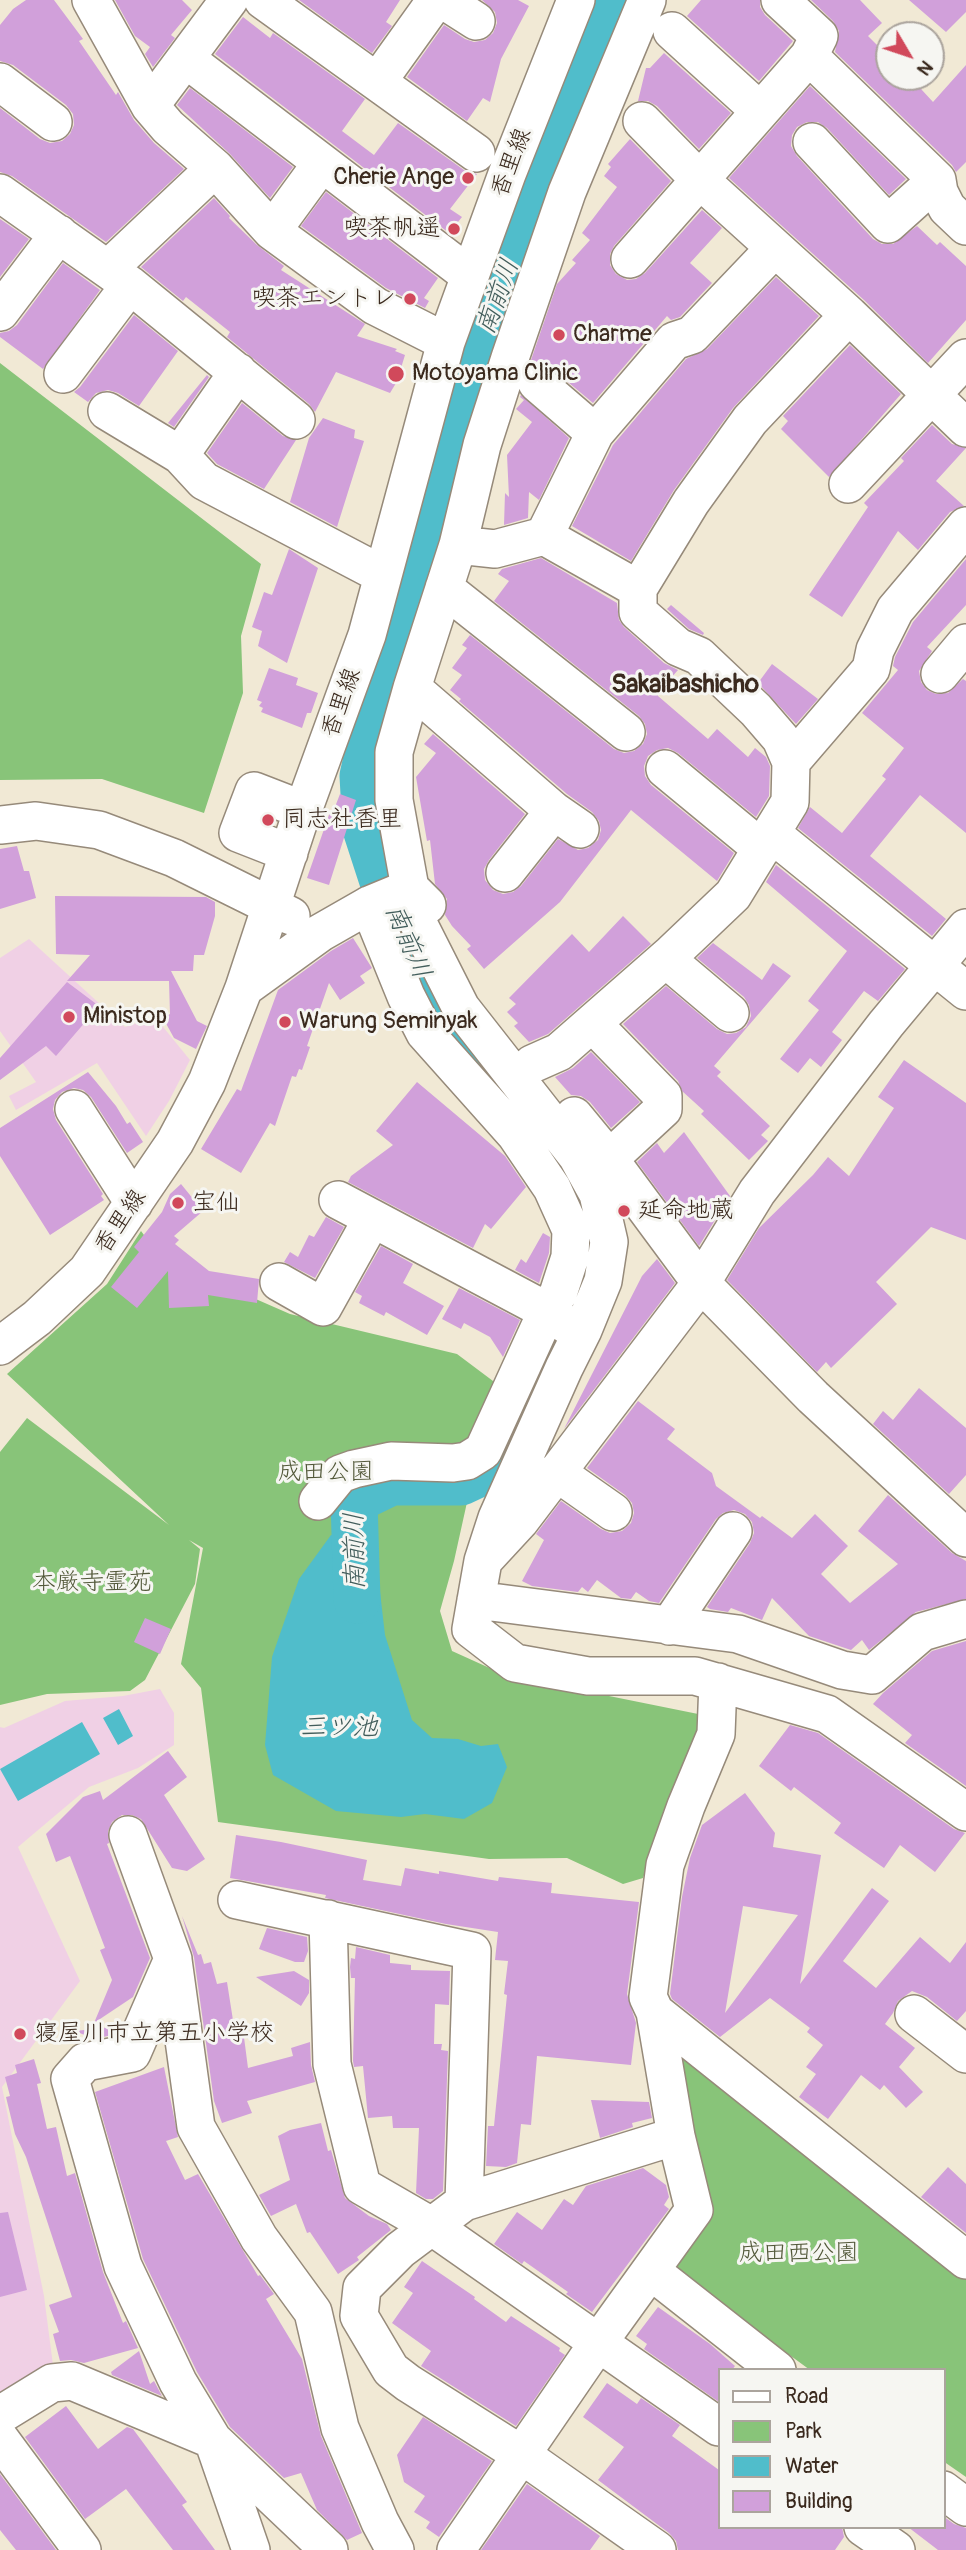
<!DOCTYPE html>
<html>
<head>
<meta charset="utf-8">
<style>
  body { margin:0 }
  #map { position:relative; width:966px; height:2550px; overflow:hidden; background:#f1e9d5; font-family:Pangolin,sans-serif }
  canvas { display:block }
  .legend { position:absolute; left:718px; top:2368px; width:228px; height:161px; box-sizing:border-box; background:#f6f6f2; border:2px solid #aba49d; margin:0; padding:9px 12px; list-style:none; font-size:21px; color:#3b2a1e }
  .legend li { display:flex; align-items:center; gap:14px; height:35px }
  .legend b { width:35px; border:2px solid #aba49d }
  .north { position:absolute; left:875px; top:21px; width:70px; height:70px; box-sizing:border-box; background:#f6f6f2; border:2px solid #aba49d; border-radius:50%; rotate:129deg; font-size:19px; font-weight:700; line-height:28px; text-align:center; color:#3b2a1e }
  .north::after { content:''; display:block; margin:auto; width:24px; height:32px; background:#d1495b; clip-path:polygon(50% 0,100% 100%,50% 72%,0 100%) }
</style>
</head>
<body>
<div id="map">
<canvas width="966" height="2550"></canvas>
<ul class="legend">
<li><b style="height:9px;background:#fff"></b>Road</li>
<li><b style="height:19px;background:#88c479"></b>Park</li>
<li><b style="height:19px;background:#50bdcb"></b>Water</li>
<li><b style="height:19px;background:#d1a0da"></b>Building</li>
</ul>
<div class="north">N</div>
</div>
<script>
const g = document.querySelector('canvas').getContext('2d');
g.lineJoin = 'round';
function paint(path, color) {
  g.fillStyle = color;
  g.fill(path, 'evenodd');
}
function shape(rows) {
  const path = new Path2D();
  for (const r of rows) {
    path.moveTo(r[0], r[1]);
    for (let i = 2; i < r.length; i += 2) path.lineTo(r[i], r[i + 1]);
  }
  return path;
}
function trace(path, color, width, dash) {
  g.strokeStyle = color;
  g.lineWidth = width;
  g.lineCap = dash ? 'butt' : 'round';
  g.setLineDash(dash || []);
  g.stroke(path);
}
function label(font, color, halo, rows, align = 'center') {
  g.font = font + ' Pangolin,"Klee One",sans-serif';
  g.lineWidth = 6;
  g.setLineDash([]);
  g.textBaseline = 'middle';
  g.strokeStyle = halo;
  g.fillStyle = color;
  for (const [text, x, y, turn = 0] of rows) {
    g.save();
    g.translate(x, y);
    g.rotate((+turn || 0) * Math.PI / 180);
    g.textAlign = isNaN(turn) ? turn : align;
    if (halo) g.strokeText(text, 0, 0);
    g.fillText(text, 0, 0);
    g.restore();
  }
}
const built = shape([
  [29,939,125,1027,155,1017,190,1060,169,1101,146,1136,97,1063,16,1110,9,1096,36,1082,0,1031,0,958],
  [160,1689,174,1713,174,1745,138,1768,89,1787,18,1847,80,1981,2,2087,44,2296,53,2365,0,2405,0,1727,4,1728,65,1701,123,1696]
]);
const green = shape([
  [0,363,261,564,241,636,243,693,204,813,102,779,0,780],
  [141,1231,180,1284,242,1293,290,1314,457,1354,501,1387,483,1430,454,1561,440,1611,452,1651,505,1675,713,1717,675,1786,643,1878,623,1884,567,1858,489,1859,218,1822,201,1688,181,1664,203,1548,189,1540,200,1549,195,1584,145,1680,130,1691,47,1694,0,1705,0,1452,27,1418,169,1525,7,1374,107,1284],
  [682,2060,704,2063,966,2277,966,2477,943,2461,943,2370,810,2370,667,2265,707,2212]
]);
const water = shape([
  [331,1535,365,1536,377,1566,385,1635,412,1720,432,1738,458,1739,481,1746,498,1744,507,1767,492,1803,464,1819,425,1814,401,1817,336,1811,273,1775,265,1745,272,1657,299,1579],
  [119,1709,133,1736,118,1745,103,1718],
  [82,1722,100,1754,18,1801,0,1769]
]);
const river = shape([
  [577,1277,588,1227,575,1187,460,1047,425,987,393,912,366,829,363,776,378,710,410,602,477,356,587,58,614,0],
  [357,1600,354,1500,391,1482,461,1482,495,1466,521,1402]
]);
const building = shape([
  [26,0,54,0,83,39,79,41,116,95,118,92,134,120,154,143,184,169,106,242,12,176,0,172,0,108,40,139,50,143,62,141,70,134,74,125,73,114,66,105,13,65,0,61,0,25,13,9],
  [115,0,182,0,192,10,171,35,175,38,153,67,145,54,150,47,135,36],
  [299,0,400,0,386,22,392,26,372,53],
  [482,0,518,0,529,6,501,59,490,102,483,98,467,121,407,77,444,25,465,39,474,42,485,40,493,33,497,23,495,12],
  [701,0,760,0,760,7,765,15,793,41,759,81,687,16],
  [811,0,860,0,882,23,868,36,889,57,889,77,910,77,933,102,966,65,966,162,956,172,952,165,835,52,839,31,833,21],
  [909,0,966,0,966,12,946,32],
  [243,17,270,38,273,33,365,99,342,131,374,155,398,123,464,170,477,174,450,209,462,217,449,233,215,54],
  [664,53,731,113,699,149,657,106,648,101,638,101,646,68,650,68],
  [810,86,906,179,889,195,827,128,818,122,807,122,797,127,792,135,791,146,797,156,873,239,882,244,893,244,917,226,937,245,940,242,966,266,966,320,928,363,864,300,729,178],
  [190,88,293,167,270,198,230,154,177,105],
  [630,139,671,181,614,246,610,254,610,265,616,274,627,280,636,279,645,273,702,210,722,228,690,263,712,283,680,317,671,320,667,316,593,403,550,367,540,362,530,363,557,284,576,263,572,260,590,240,582,233,617,187,604,176,611,167,608,164],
  [326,192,438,278,424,298,429,301,425,308,386,288,301,226],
  [214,198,230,216,229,218,257,245,284,266,281,270,365,324,357,336,397,349,395,351,405,355,401,368,404,370,390,393,336,372,315,412,309,404,227,337,230,332,186,297,183,301,141,267],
  [0,219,29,239,0,277],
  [63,263,100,290,43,369,0,337,0,333,9,331,17,325],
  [776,277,819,316,733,408,674,490,631,561,572,526,613,445,686,359,707,349],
  [134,315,178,351,139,406,118,393,108,390,96,393,88,402,74,392,80,387],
  [850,345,901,394,829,477,781,429,788,421,783,416],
  [207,375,209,377,174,427,168,423],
  [521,395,569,438,539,500,529,492,528,518,504,525,505,493,509,497,507,455,532,422,516,409,524,400,520,397],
  [242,403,283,436,296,440,264,489,217,464,207,453],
  [323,418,355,430,354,438,364,441,337,527,290,502,309,438],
  [932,425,952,444,966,448,936,481,964,506,950,512,918,550,898,531,842,617,809,595,868,507,864,503,904,461,901,458],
  [289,549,318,568,287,663,258,646,262,631,252,627,264,592,272,595],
  [541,558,617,603,619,620,624,627,664,663,678,670,657,694,658,696,708,739,717,729,748,757,755,748,766,757,770,766,769,796,756,817,678,753,668,748,657,750,648,756,644,766,645,776,651,785,734,853,717,881,631,810,560,902,484,969,467,949,471,946,452,926,445,915,447,899,435,884,430,840,427,841,416,777,436,753,424,744,433,734,525,814,489,860,484,869,485,880,493,890,503,894,513,892,521,886,558,839,578,850,588,848,598,840,601,830,599,821,592,812,567,794,459,701,461,699,450,690,462,675,452,668,467,648,462,645,470,635,614,749,624,753,634,751,643,744,647,734,645,724,639,716,494,601,509,581,498,574,502,569],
  [966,559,966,605,927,647,932,651,919,671,921,682,927,690,936,694,948,693,963,679,966,681,966,833,920,795,870,856,946,919,932,936,798,828,810,807,842,833,886,779,882,776,904,748,862,713,898,670,893,666,895,657,913,622],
  [671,605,704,633,703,635,689,629,667,609],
  [772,664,818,699,796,724,758,683],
  [269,668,298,678,296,685,318,693,311,713,307,713,302,728,261,712,263,708,259,706,262,702,257,700],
  [340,794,356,800,329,885,307,878,330,812,333,812],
  [17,846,24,871,29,871,36,898,0,909,0,849],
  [776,865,905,969,878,1001,864,991,832,1032,842,1040,821,1067,810,1058,798,1073,780,1059,819,1010,808,1001,847,951,766,882],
  [55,896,206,897,215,902,215,916,204,955,194,955,193,971,171,971,197,1021,207,1026,196,1049,174,1038,163,1018,170,1014,169,981,67,981,90,955,56,954],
  [623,916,651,944,548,1034,529,1042,514,1026,518,1023,507,1012,516,1004,509,998,572,934,589,952],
  [353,938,372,968,360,976,365,983,340,1000,329,983,307,1046,310,1047,302,1070,299,1069,296,1077,292,1076,275,1126,270,1123,241,1173,201,1149,237,1089,241,1091,278,990,331,951],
  [713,943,762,980,773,963,791,976,714,1066,721,1072,717,1076,770,1126,761,1135,768,1141,749,1160,701,1114,704,1111,682,1091,678,1081,623,1024,666,986,717,1029,727,1034,736,1033,746,1027,751,1016,749,1005,744,997,697,958],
  [67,982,99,1006,56,1056,46,1046,0,1080,0,1058],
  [591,1052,640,1102,611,1128,590,1102,581,1096,571,1095,555,1077,573,1068],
  [904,1060,966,1103,966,1240,931,1227,876,1282,897,1304,831,1368,826,1362,817,1372,727,1280,759,1228,813,1175,828,1157,849,1176,894,1108,878,1097],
  [88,1072,116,1106,127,1124,130,1122,143,1142,127,1153,91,1097,83,1090,74,1088,62,1092,55,1100,53,1109,56,1120,103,1194,101,1196,104,1200,50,1235,0,1156,0,1128],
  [417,1082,505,1156,526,1187,491,1229,485,1224,473,1248,348,1182,351,1176,393,1145,376,1131],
  [684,1132,730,1196,699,1246,637,1162,657,1143,664,1153],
  [181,1184,203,1211,174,1236,179,1240,175,1244,209,1271,259,1279,257,1303,208,1295,209,1306,169,1308,168,1271,137,1308,111,1287,139,1252,134,1247,162,1212,170,1194],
  [326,1217,344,1227,315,1278,284,1262,290,1252,298,1257,309,1235,314,1237],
  [543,1233,550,1237,549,1253,539,1283,515,1270,521,1259,526,1263],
  [381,1246,413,1264,403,1283,444,1306,427,1335,386,1312,384,1316,359,1303,362,1296,355,1292],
  [657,1259,675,1283,564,1429,642,1276],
  [459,1288,520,1320,503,1357,490,1337,464,1323,461,1329,442,1319],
  [919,1388,966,1428,966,1475,949,1494,873,1424,883,1411,893,1420],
  [638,1401,675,1429,667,1439,712,1473,716,1486,760,1518,762,1516,792,1538,815,1514,848,1546,821,1574,850,1603,898,1564,858,1531,888,1495,952,1553,966,1561,966,1599,916,1612,869,1650,862,1640,851,1650,809,1636,772,1598,762,1620,731,1608,728,1612,710,1609,707,1607,750,1543,754,1533,752,1522,745,1514,734,1510,723,1513,716,1519,659,1603,649,1601,636,1592,631,1599,621,1598,597,1580,588,1592,582,1587,578,1592,532,1586,522,1581,544,1540,536,1534,561,1501,601,1529,610,1533,622,1531,631,1523,634,1513,632,1503,625,1495,587,1468],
  [145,1618,171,1629,160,1654,134,1642],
  [966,1641,966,1786,905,1743,912,1735,873,1704,883,1693,932,1651],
  [790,1725,818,1733,954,1829,965,1833,935,1872,900,1845,884,1868,834,1833,841,1823,794,1787,791,1791,759,1766],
  [168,1751,187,1777,164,1795,205,1859,187,1871,172,1868,141,1819,132,1815,122,1815,112,1822,108,1831,109,1843,107,1844,150,1958,133,1997,94,2023,112,1980,100,1950,105,1948,70,1856,56,1862,46,1834,83,1797,100,1791,103,1800],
  [745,1793,775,1833,773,1847,821,1855,800,1984,872,1888,889,1901,843,1961,876,1988,920,1937,950,1963,966,1942,966,2011,957,2021,927,1997,912,1991,898,2001,893,2013,885,2024,915,2048,899,2067,923,2092,906,2108,884,2085,880,2090,861,2075,828,2119,799,2097,816,2074,806,2067,823,2045,807,2032,810,2028,770,1998,720,2037,672,1999,670,1994,682,1897,690,1858,702,1825],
  [743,1906,798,1915,725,2013],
  [236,1835,281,1842,367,1860,363,1880,401,1886,405,1868,439,1874,439,1871,498,1881,499,1877,552,1883,551,1893,639,1902,627,1994,636,2023,631,2065,537,2056,531,2125,521,2124,517,2163,506,2167,486,2166,488,2126,494,2126,507,1995,504,1994,508,1961,495,1960,498,1932,446,1924,325,1898,326,1895,230,1878],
  [182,1916,198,1955,201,1954,204,1964,211,1962,217,1984,227,1982,235,2033,242,2022,248,2068,293,2056,291,2048,310,2042,311,2065,315,2082,247,2101,252,2113,222,2123,214,2101,194,1957],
  [267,1928,307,1937,308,1951,304,1962,295,1962,259,1949],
  [356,1947,390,1955,390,1963,411,1965,411,1970,450,1971,449,2005,435,2004,434,2044,442,2044,441,2050,448,2051,443,2191,433,2199,426,2199,416,2193,419,2128,393,2128,392,2116,368,2118,363,2066,354,2067,353,2061,355,1978,351,1978,350,1967,351,1958,355,1959],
  [294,1971,309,1980,309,1993,301,2006,256,1977],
  [121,2026,117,2034,94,2039,75,2031],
  [34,2059,41,2083,37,2084,47,2129,56,2127,67,2176,75,2173,103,2272,123,2323,126,2321,138,2348,84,2363,71,2360,60,2361,53,2334,59,2332,49,2305,72,2297,26,2157,15,2134,6,2097,10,2096,5,2077,17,2073,15,2065],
  [164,2067,178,2137,166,2141,185,2180,198,2174,258,2276,260,2275,274,2294,266,2299,302,2359,321,2436,362,2533,347,2540,317,2510,301,2473,284,2478,230,2427,197,2372,143,2259,95,2092],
  [591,2100,649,2102,652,2118,632,2123,633,2127,600,2138],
  [321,2123,328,2151,331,2150,345,2198,369,2216,387,2224,391,2230,357,2257,359,2260,338,2274,310,2232,307,2233,296,2204,271,2216,259,2195,290,2180,278,2136,290,2130],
  [948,2167,966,2184,966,2233,921,2197],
  [643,2168,666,2185,669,2197,664,2205,669,2209,592,2312,566,2294,568,2292,524,2261,522,2264,494,2244,517,2212,542,2230,564,2199,573,2205,586,2186],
  [8,2212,27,2290,0,2297,0,2213],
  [422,2261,475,2297,474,2299,506,2322,511,2316,560,2348,559,2351,565,2355,516,2426,421,2366,431,2351,392,2323,413,2293,404,2287],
  [658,2307,710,2344,735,2366,732,2370,719,2370,719,2402,644,2349,647,2344,636,2336],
  [139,2351,150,2384,154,2381,162,2396,112,2375,111,2372],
  [607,2383,637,2404,641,2398,680,2425,672,2436,719,2470,719,2527,842,2527,844,2537,835,2550,678,2550,676,2541,669,2533,598,2480,624,2447,583,2417],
  [66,2406,98,2449,127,2427,133,2429,187,2502,182,2505,215,2550,173,2550,126,2489,85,2519,25,2437],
  [423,2417,492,2461,439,2537,426,2528,430,2522,414,2512,425,2496,404,2482,397,2455],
  [0,2474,56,2550,16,2550,0,2530],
  [527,2484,600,2536,590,2550,481,2550],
  [943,2516,954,2524,966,2528,966,2550,938,2550,908,2527,943,2527]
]);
const minor = shape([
  [91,0,150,106,168,127,215,168,272,231,375,306,446,342],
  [263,0,476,153],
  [443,0,476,21],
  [672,31,760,111],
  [809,56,937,180,939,192,947,208,966,226],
  [186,59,469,275],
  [378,81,436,0],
  [0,82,53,122],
  [150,106,229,0],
  [642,121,699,179,849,315,966,428],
  [812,142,888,224,937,180],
  [0,193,130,285,296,420],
  [272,231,321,164],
  [630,259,809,56,819,36,780,0],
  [108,269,215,168],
  [0,312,59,234],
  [63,374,130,285],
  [537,383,595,433],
  [107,411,180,455,204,481,383,575],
  [180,455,238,372],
  [848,484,966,358],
  [544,536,638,589,691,502,750,420,849,315],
  [458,545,495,549,544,536,595,433,674,341,692,335,774,249],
  [444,588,626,732],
  [638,589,638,612,678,647,699,656,756,710,781,739,791,762],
  [940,674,966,643],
  [412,688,554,811,580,829],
  [665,769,762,849],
  [0,825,36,821,99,830,174,858,291,916],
  [772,834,966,991],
  [289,853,238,833,254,791,303,810],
  [505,873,554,811],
  [966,928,886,1024,757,1192,701,1283,520,1521,483,1561,471,1629,515,1663,588,1676,695,1676,827,1714,966,1812],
  [666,959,730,1013],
  [244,988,320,933,369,905,410,888,427,905],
  [592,1023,663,1096,663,1109,609,1159],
  [532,1064,559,1052,671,954,733,895,790,802,791,762,871,669,875,650,895,610,966,526],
  [74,1109,134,1203],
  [574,1116,607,1156,701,1283,813,1397,966,1538],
  [338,1200,547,1311,567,1325],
  [279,1282,323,1307,372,1219],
  [0,1346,37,1318,87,1271,175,1142,207,1082,244,988,297,827,367,635,446,342,507,174,576,0],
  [556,1472,613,1512],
  [318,1501,340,1474,354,1469,391,1461,453,1463,467,1461,483,1451,547,1311,558,1294,570,1257,571,1230,552,1188,516,1135,425,1033,406,996,369,905],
  [483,1561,497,1518,564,1368,583,1330,603,1281,609,1242,598,1194,577,1156,461,1008,420,927,410,888,394,800,394,752,412,688,458,545,482,445,510,358,567,192,647,0],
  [476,1600,738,1634,842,1670,872,1675,922,1632,966,1619],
  [669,1626,733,1531],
  [128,1835,173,1959,132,2053,85,2062,70,2079,123,2266,178,2382,213,2440,251,2550],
  [237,1900,472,1951,464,2202],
  [328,1919,332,2064,362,2186,433,2227,719,2427],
  [173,1960,196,2127,259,2238,313,2312,340,2428,380,2522,395,2550],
  [655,2012,966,2260],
  [914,2014,966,2054],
  [651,2271,777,2370],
  [0,2415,52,2383,72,2381,213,2440,329,2550],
  [0,2439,82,2550],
  [943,2490,966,2507],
  [863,2527,896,2550],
  [456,2550,598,2343,694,2210,676,2136,655,2012,648,1997,665,1865,686,1806,716,1734,718,1682],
  [657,2550,522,2455,408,2383,391,2370,359,2316,362,2288,400,2250,464,2202,676,2136]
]);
const markers = [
  [468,178,7,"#d1495b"],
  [454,229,7,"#d1495b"],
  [410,299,7,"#d1495b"],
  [559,335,7,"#d1495b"],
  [396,374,9,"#d1495b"],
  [268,820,7,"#d1495b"],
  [69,1017,7,"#d1495b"],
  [285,1022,7,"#d1495b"],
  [178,1203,7,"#d1495b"],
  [624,1211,7,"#d1495b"],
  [20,2034,7,"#d1495b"]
];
const streetNames = [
  ["香里線",512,163,-69],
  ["香里線",342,703,-70],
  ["香里線",121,1222,-56]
];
const poiNames = [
  ["Cherie Ange",454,178,"right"],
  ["喫茶帆遥",440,229,"right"],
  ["喫茶エントレ",396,299,"right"],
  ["Charme",573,335],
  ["Motoyama Clinic",412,374],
  ["同志社香里",282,820],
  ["Ministop",83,1017],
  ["Warung Seminyak",299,1022],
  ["宝仙",192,1203],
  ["延命地蔵",638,1211],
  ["寝屋川市立第五小学校",34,2034]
];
const parkNames = [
  ["成田公園",326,1473],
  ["本厳寺霊苑",92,1583],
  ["成田西公園",799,2254]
];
const waterNames = [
  ["南前川",499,297,-70],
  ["南前川",407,942,67],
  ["南前川",356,1551,-91],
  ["三ツ池",339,1728]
];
const neighbourhoodNames = [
  ["Sakaibashicho",685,685]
];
paint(built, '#f0d0e5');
paint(green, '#88c479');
paint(water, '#50bdcb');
trace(river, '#50bdcb', 47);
paint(building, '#d1a0da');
trace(minor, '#968a7a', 40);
trace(minor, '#fff', 37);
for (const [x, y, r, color] of markers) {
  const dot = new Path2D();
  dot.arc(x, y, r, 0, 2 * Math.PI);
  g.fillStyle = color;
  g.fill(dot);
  trace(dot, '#f6f6f2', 2.5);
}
label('24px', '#3b2a1e', '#f6f6f2', streetNames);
label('24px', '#3b2a1e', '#f6f6f2', poiNames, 'left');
label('24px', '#525839', '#f6f6f2', parkNames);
label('italic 26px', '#425d5b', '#f6f6f2', waterNames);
label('bold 26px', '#3b2a1e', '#f6f6f2', neighbourhoodNames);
</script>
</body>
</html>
